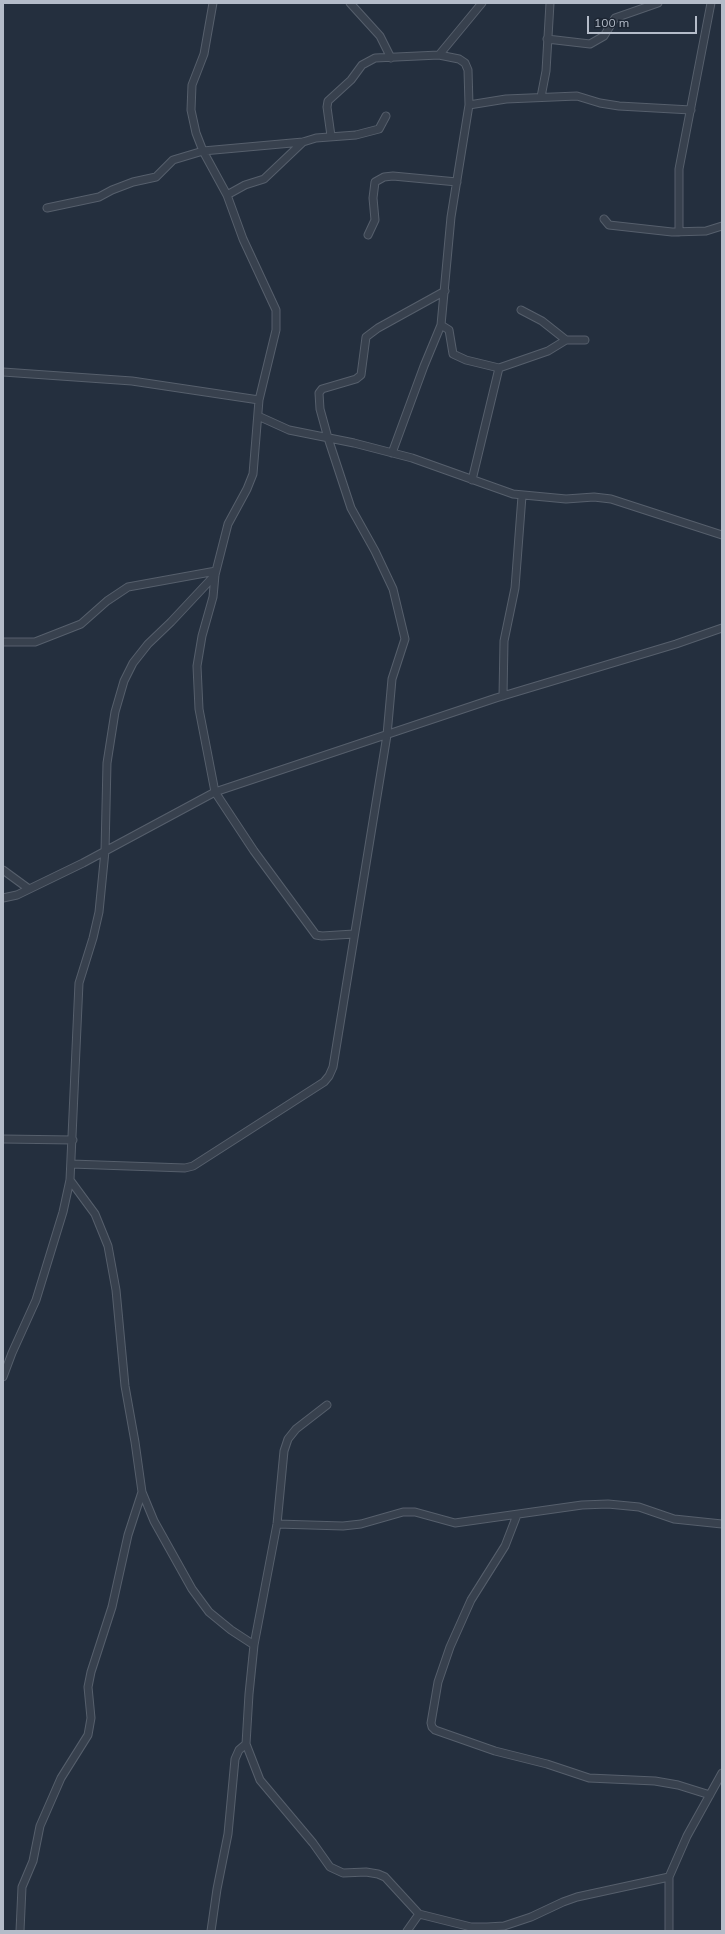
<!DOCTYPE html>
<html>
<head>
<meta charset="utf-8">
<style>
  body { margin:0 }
  #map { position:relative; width:725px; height:1934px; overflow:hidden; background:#242f3e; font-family:Mulish,sans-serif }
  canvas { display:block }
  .frame { position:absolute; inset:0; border:4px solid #b4bcc9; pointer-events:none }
  .scale { position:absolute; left:587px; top:16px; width:110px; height:18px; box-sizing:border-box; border:2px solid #b4bcc9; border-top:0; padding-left:5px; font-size:12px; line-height:14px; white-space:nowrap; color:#b4bcc9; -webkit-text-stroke:3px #1d2633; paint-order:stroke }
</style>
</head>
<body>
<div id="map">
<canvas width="725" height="1934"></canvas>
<div class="frame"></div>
<div class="scale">100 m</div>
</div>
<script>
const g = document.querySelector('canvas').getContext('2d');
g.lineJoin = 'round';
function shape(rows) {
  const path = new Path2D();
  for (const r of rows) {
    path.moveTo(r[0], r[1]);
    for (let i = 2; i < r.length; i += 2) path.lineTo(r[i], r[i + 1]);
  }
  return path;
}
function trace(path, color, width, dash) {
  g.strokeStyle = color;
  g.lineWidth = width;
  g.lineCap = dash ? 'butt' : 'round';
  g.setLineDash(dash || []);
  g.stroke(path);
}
const minor = shape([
  [213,3,204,54,192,85,191,110,196,133,203,151,227,195,243,239,276,310,276,330,259,400,253,474,247,489,228,524,215,575,213,597,202,636,197,666,199,709,215,792,254,851,316,935,322,936,354,934],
  [350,3,380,36,391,58],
  [547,39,590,44,604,36,615,18,658,3],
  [439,55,482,3],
  [541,97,546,71,550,3],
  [331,136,327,107,328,101,351,80,362,65,375,58,439,55,459,59,465,63,468,70,469,105],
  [227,195,245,185,264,179,303,142],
  [47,208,99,197,112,190,133,182,156,177,173,160,203,151,303,142,316,138,356,135,379,129,386,116],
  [604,219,609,225,672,232,706,231,722,226],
  [679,232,679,169,711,3],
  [368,235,375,220,373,198,375,182,384,177,393,176,457,182],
  [521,310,542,321,566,340],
  [441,325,449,330,453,354,466,360,499,368,548,351,566,340,585,340],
  [3,372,132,381,259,400],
  [258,416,289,430,354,443,412,458,513,494,566,499,594,497,611,499,722,535],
  [392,453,424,366,441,325,451,217,469,105,506,99,577,96,600,103,619,106,691,110],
  [472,480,499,368],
  [3,642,35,642,81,624,107,601,128,587,216,571],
  [503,696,504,641,515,588,522,496],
  [3,870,29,889],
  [3,898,17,895,83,863,215,792,496,698,676,644,722,628],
  [3,1139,73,1140],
  [71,1164,185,1168,193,1166,324,1082,329,1076,333,1067,387,735,392,679,405,639,393,589,375,551,351,508,328,438,320,409,319,393,322,389,356,379,361,375,366,337,378,328,445,291],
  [70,1180,95,1214,108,1246,116,1290,125,1386,135,1442,142,1492,154,1521,192,1589,209,1612,231,1630,254,1645],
  [3,1377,12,1353,36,1300,63,1212,70,1180,79,983,93,938,99,912,105,851,107,763,115,712,124,681,133,663,148,644,171,622,215,575],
  [327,1405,296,1429,288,1439,284,1451,277,1524,254,1645,249,1694,246,1744,260,1780,313,1843,330,1867,343,1873,366,1872,378,1874,385,1877,419,1914,471,1927,487,1927,504,1926,531,1917,563,1902,577,1897,669,1877],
  [517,1515,505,1546,471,1600,450,1647,438,1682,431,1723,432,1727,435,1730,495,1751,547,1764,589,1778,655,1781,678,1785,710,1795],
  [277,1524,343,1526,361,1524,403,1512,415,1512,455,1523,582,1505,608,1504,639,1507,674,1519,722,1524],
  [20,1931,22,1887,33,1861,40,1826,61,1778,88,1735,91,1718,88,1687,91,1672,112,1607,128,1535,142,1492],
  [211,1931,217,1889,228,1834,235,1759,239,1750,246,1744],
  [407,1931,419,1914],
  [669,1931,669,1877,687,1836,722,1773]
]);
trace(minor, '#565f6c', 9);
trace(minor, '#38414e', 7);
</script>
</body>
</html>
